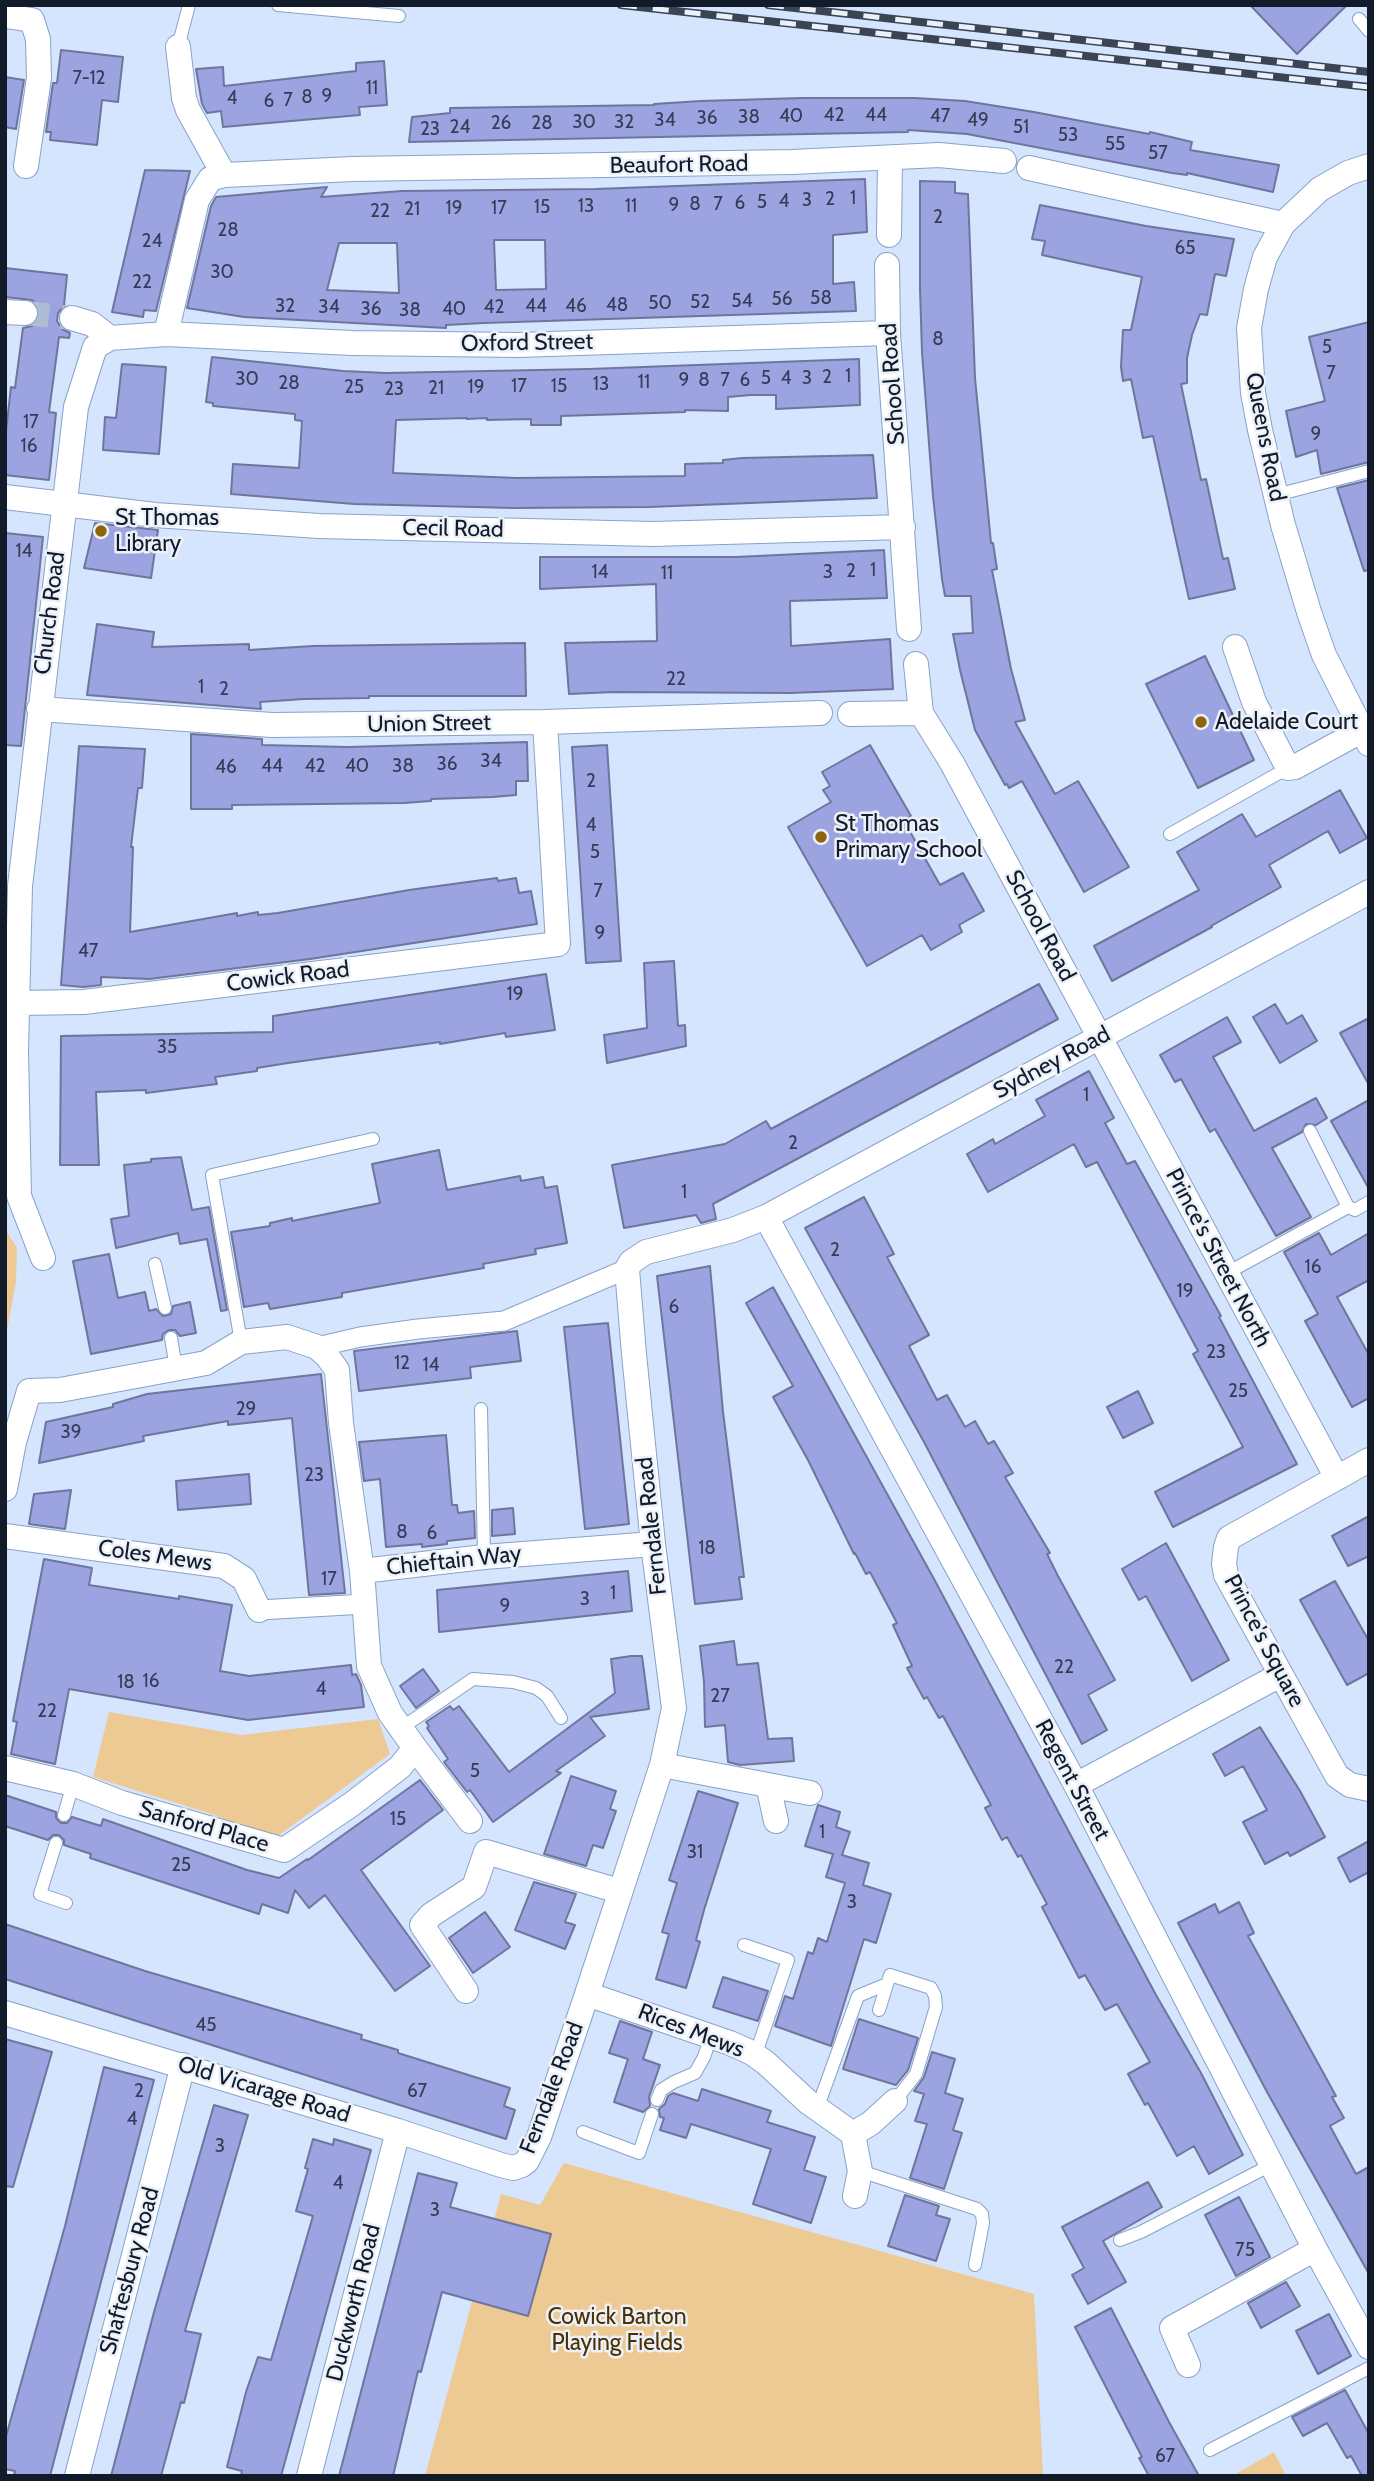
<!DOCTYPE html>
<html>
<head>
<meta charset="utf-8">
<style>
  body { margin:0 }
  #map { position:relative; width:1374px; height:2481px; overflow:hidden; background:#d5e5fd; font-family:Cabin,sans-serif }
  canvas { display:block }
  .frame { position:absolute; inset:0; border:7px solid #111b29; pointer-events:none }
</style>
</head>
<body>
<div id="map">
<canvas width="1374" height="2481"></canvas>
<div class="frame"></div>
</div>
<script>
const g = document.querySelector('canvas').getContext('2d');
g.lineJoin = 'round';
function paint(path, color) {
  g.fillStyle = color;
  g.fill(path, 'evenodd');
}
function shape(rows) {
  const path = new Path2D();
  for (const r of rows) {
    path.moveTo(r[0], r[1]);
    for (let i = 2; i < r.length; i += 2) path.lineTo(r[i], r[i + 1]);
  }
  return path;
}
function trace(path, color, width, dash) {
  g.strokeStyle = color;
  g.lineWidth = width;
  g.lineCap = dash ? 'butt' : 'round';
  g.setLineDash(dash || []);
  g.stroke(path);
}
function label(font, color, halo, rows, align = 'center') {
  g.font = font + ' Cabin,sans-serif';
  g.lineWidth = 5;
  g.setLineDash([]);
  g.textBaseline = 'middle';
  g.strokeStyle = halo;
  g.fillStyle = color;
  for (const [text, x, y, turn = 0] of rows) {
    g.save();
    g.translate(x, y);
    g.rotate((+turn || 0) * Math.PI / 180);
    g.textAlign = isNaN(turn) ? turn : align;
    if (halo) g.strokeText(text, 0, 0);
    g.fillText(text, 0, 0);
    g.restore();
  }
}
const green = shape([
  [5,1229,17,1248,16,1282,5,1340],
  [109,1712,241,1735,378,1719,390,1754,279,1835,252,1830,212,1814,93,1777],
  [564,2163,1034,2294,1043,2476,425,2476,501,2194,540,2205],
  [1274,2452,1286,2476,1232,2476]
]);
const building = shape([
  [1250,5,1347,5,1297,54,1250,5],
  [61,50,123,57,118,102,102,100,97,145,50,140,51,132,46,132,53,83,57,83,61,50],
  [384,61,387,105,359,107,360,115,223,127,221,111,207,113,202,104,196,69,223,67,224,86,356,71,356,63,384,61],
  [5,77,24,80,16,129,5,127,5,77],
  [802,98,915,98,965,101,1034,112,1149,134,1150,132,1192,142,1190,150,1279,165,1273,192,1187,173,1187,175,1172,173,967,134,908,130,908,132,409,142,412,117,450,113,450,108,654,105,654,104,701,101,802,98],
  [145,170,190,171,156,311,144,310,143,317,112,312,145,170],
  [865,179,867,232,833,235,833,284,854,282,856,311,484,323,446,325,446,328,244,317,187,308,211,206,216,197,327,187,321,197,402,191,596,189,865,179],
  [494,240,545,240,546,289,496,290,494,240],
  [339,243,397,243,399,293,327,290,339,243],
  [920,181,955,182,955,193,968,194,975,378,991,543,993,543,997,569,992,570,1011,669,1025,720,1015,722,1055,794,1078,781,1129,867,1084,892,1022,781,1009,788,1007,784,1005,785,975,730,960,670,953,634,973,633,971,596,945,596,942,579,933,496,922,352,920,289,920,181],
  [1040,205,1146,226,1234,239,1226,276,1215,274,1207,315,1200,314,1192,335,1187,358,1187,383,1181,384,1201,480,1206,479,1223,559,1228,558,1235,589,1189,599,1153,436,1143,438,1131,379,1123,381,1121,367,1123,330,1131,330,1142,277,1042,255,1045,241,1032,239,1040,205],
  [5,268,67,275,64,306,58,313,57,321,62,329,70,333,69,338,59,337,49,412,56,413,49,480,5,475,5,440,11,387,15,388,23,328,32,326,38,320,40,313,38,306,32,300,5,297,5,268],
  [1369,322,1369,462,1321,474,1317,450,1296,457,1286,411,1325,401,1309,337,1369,322],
  [212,357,343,371,386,373,589,369,859,359,860,405,776,409,776,395,751,395,728,397,728,411,685,410,685,412,561,416,561,425,531,425,531,419,487,420,487,418,467,419,467,418,396,420,393,473,517,478,685,476,685,464,723,463,723,460,742,458,873,455,877,498,649,507,514,508,354,504,231,494,233,464,299,468,302,421,295,420,295,414,213,406,213,403,206,402,212,357],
  [122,364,166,367,159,454,103,450,105,417,116,418,122,364],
  [1369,480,1369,570,1364,571,1337,488,1369,480],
  [95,523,158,530,151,578,84,568,95,523],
  [5,533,43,537,21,746,5,745,5,533],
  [884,550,887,598,790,601,791,646,890,639,893,689,790,693,613,692,569,694,565,643,657,641,656,584,540,589,540,557,736,557,884,550],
  [97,624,154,632,152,647,249,644,249,650,313,646,525,643,526,696,369,696,369,698,304,699,260,702,261,709,87,695,97,624],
  [1205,656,1254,760,1198,788,1146,684,1205,656],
  [191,734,262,739,262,745,348,747,527,742,528,781,516,781,516,795,493,797,431,799,431,801,404,803,232,805,232,809,191,809,191,734],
  [607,745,621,961,586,963,572,747,607,745],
  [870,745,911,816,904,821,940,885,963,873,984,911,959,925,962,932,931,950,922,935,867,966,788,827,831,802,823,790,830,786,822,772,870,745],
  [79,746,145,749,142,788,138,788,131,847,133,847,130,932,237,913,237,916,258,912,258,915,278,913,409,890,497,878,498,881,516,878,519,893,531,891,537,924,310,959,149,979,101,977,101,985,83,987,61,985,79,746],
  [1340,790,1367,838,1340,853,1328,831,1269,865,1281,887,1211,926,1212,927,1112,981,1094,946,1199,890,1177,852,1242,814,1256,837,1340,790],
  [674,961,678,1026,685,1025,686,1046,607,1063,604,1035,647,1028,644,963,674,961],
  [546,974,555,1030,506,1037,505,1033,440,1044,440,1042,288,1063,257,1068,257,1071,215,1077,217,1084,146,1093,146,1090,96,1092,99,1165,60,1165,61,1036,273,1032,273,1016,546,974],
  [1039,984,1058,1019,713,1204,716,1219,701,1223,696,1215,624,1228,612,1165,725,1144,766,1121,771,1129,1039,984],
  [1275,1004,1287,1024,1302,1015,1317,1041,1280,1063,1253,1017,1275,1004],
  [1227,1017,1241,1042,1213,1057,1254,1131,1316,1098,1327,1118,1316,1125,1306,1124,1302,1132,1272,1148,1311,1217,1276,1236,1215,1129,1210,1132,1181,1079,1175,1082,1160,1055,1227,1017],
  [1369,1018,1369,1085,1340,1033,1369,1018],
  [1089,1071,1114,1118,1105,1123,1127,1164,1135,1161,1221,1316,1219,1317,1297,1464,1173,1527,1155,1492,1243,1447,1193,1354,1198,1351,1097,1162,1086,1167,1074,1144,988,1192,967,1154,993,1139,995,1144,1045,1116,1036,1100,1089,1071],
  [1369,1100,1369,1189,1331,1121,1369,1100],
  [439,1150,447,1190,520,1176,521,1181,543,1177,545,1188,557,1186,567,1243,535,1249,536,1254,483,1264,484,1268,342,1293,342,1297,270,1309,268,1303,244,1307,231,1232,270,1226,270,1223,292,1218,292,1221,380,1203,372,1164,439,1150],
  [181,1157,192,1210,209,1207,227,1310,221,1311,207,1239,180,1244,178,1233,116,1248,111,1219,129,1216,124,1165,151,1162,151,1159,181,1157],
  [864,1197,894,1254,887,1257,929,1335,909,1346,937,1400,947,1395,965,1427,975,1421,988,1444,994,1441,1013,1473,1005,1477,1050,1553,1047,1554,1058,1576,1115,1680,1088,1695,1107,1730,1082,1744,924,1442,805,1228,864,1197],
  [1319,1233,1331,1255,1369,1233,1369,1280,1337,1297,1369,1355,1369,1398,1352,1407,1305,1321,1318,1314,1284,1252,1319,1233],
  [109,1254,118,1298,145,1292,149,1311,156,1309,163,1316,171,1314,173,1306,190,1302,196,1333,180,1336,175,1330,169,1330,163,1334,162,1340,91,1354,73,1261,109,1254],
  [710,1266,723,1412,744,1577,739,1577,742,1599,695,1604,657,1276,710,1266],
  [773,1287,934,1579,1156,1995,1201,2073,1243,2155,1209,2174,1194,2146,1177,2156,1148,2103,1145,2105,1128,2074,1150,2062,1117,2004,1105,2010,1085,1975,1079,1978,1042,1907,1047,1904,1021,1855,1018,1857,1007,1837,1002,1840,985,1808,991,1805,943,1716,939,1718,927,1697,924,1699,907,1668,912,1666,893,1625,897,1623,870,1572,866,1574,855,1553,854,1554,808,1460,773,1397,793,1386,746,1303,773,1287],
  [608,1323,629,1524,585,1529,564,1327,608,1323],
  [517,1331,521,1361,470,1367,471,1378,359,1391,354,1351,517,1331],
  [321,1374,345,1593,309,1595,292,1418,228,1425,228,1421,143,1436,144,1441,39,1463,46,1422,113,1407,113,1404,147,1394,321,1374],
  [1138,1391,1153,1423,1123,1438,1107,1407,1138,1391],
  [446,1435,452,1505,457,1505,458,1513,474,1511,475,1538,447,1541,447,1544,422,1547,422,1544,386,1547,380,1479,364,1481,359,1442,446,1435],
  [249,1474,251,1504,178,1510,176,1481,249,1474],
  [71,1490,65,1529,29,1524,34,1494,71,1490],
  [513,1508,515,1534,492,1536,492,1510,513,1508],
  [1369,1516,1369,1556,1348,1566,1332,1536,1369,1516],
  [1166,1543,1229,1660,1192,1681,1146,1596,1139,1600,1122,1569,1166,1543],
  [44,1559,92,1568,89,1585,179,1599,179,1596,232,1605,220,1671,249,1676,351,1665,352,1675,356,1674,361,1685,364,1707,248,1720,69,1689,55,1764,11,1754,17,1722,13,1721,44,1559],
  [628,1571,632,1611,439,1632,437,1590,628,1571],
  [1335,1581,1369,1641,1369,1673,1347,1685,1300,1600,1335,1581],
  [734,1641,737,1665,758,1663,768,1739,792,1738,794,1761,740,1765,728,1762,725,1725,705,1727,704,1682,700,1646,734,1641],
  [631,1656,642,1656,649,1709,590,1717,605,1736,556,1771,561,1773,493,1822,470,1790,467,1792,444,1762,448,1759,427,1728,429,1726,426,1722,450,1706,453,1710,459,1706,509,1772,615,1693,611,1659,631,1656],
  [423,1669,439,1691,416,1708,400,1686,423,1669],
  [1260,1727,1300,1791,1325,1837,1290,1856,1288,1852,1265,1864,1243,1822,1267,1810,1243,1766,1225,1776,1213,1754,1260,1727],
  [571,1776,616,1791,610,1809,616,1811,603,1848,593,1845,586,1866,544,1854,571,1776],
  [420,1780,443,1810,361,1870,430,1966,395,1991,325,1895,309,1908,295,1890,288,1913,262,1904,259,1914,90,1858,91,1854,64,1845,64,1840,59,1835,53,1835,48,1840,5,1826,5,1795,56,1812,56,1818,61,1823,67,1823,72,1817,101,1826,103,1819,247,1870,279,1878,307,1859,308,1860,420,1780],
  [698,1791,738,1803,704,1910,696,1940,700,1942,686,1988,656,1979,669,1934,662,1932,677,1883,669,1880,698,1791],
  [818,1805,840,1812,836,1827,850,1832,842,1855,869,1863,863,1885,891,1894,876,1943,864,1939,831,2046,775,2026,785,1996,793,1999,808,1952,813,1954,818,1938,827,1942,845,1883,826,1877,833,1854,805,1846,818,1805],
  [1369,1841,1369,1872,1350,1882,1338,1858,1369,1841],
  [534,1882,576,1894,565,1922,575,1925,565,1949,515,1930,534,1882],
  [1239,1902,1254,1933,1248,1936,1336,2096,1332,2097,1344,2118,1330,2126,1356,2174,1369,2167,1369,2274,1267,2092,1178,1923,1215,1904,1219,1913,1239,1902],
  [485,1912,510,1947,473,1973,449,1938,485,1912],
  [5,1924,145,1971,362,2035,361,2039,398,2050,398,2053,510,2088,504,2106,515,2110,506,2139,5,1979,5,1924],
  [723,1977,768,1991,758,2021,713,2007,723,1977],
  [859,2019,918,2038,908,2070,896,2085,843,2069,859,2019],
  [620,2021,652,2032,643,2059,660,2065,649,2097,650,2106,643,2112,614,2102,628,2059,609,2053,620,2021],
  [5,2039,52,2052,13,2187,5,2186,5,2039],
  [932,2052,955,2059,945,2093,963,2099,953,2130,962,2133,944,2189,910,2178,927,2124,915,2121,924,2094,914,2091,924,2077,932,2052],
  [104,2067,154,2080,50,2476,14,2476,15,2471,5,2469,5,2440,65,2226,104,2067],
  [702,2089,771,2111,767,2122,815,2137,804,2170,826,2177,811,2223,753,2204,771,2149,691,2124,686,2138,660,2130,664,2118,660,2117,659,2109,665,2104,668,2096,673,2093,698,2101,702,2089],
  [214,2105,248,2115,185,2331,201,2334,184,2403,181,2402,161,2476,111,2476,154,2312,214,2105],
  [313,2139,333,2145,334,2139,371,2150,281,2476,241,2476,242,2471,227,2467,246,2392,258,2357,271,2360,313,2216,296,2211,308,2169,305,2168,313,2139],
  [418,2173,457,2183,450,2207,551,2234,528,2316,442,2292,421,2372,418,2371,393,2476,339,2476,418,2173],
  [1148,2182,1162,2207,1103,2241,1126,2282,1088,2304,1072,2275,1084,2268,1062,2227,1148,2182],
  [905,2195,939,2206,936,2215,950,2219,936,2261,888,2246,905,2195],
  [1239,2197,1270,2257,1236,2276,1205,2215,1239,2197],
  [1286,2282,1300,2306,1261,2328,1248,2303,1286,2282],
  [1111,2308,1169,2422,1199,2476,1149,2476,1139,2458,1142,2457,1075,2327,1111,2308],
  [1329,2314,1351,2356,1318,2374,1296,2331,1329,2314],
  [1345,2390,1369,2434,1369,2476,1362,2476,1351,2456,1347,2458,1327,2423,1303,2436,1292,2417,1345,2390]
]);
const minorTunnel = shape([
  [25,313,72,318]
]);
const service = shape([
  [278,5,399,16],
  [1359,19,1369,31],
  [178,47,189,5],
  [1276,495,1369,471],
  [1170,834,1288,768],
  [1348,1207,1355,1210,1369,1202],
  [155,1264,165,1308],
  [1227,1273,1348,1207,1310,1131],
  [171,1338,176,1368],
  [241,1342,212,1175,373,1139],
  [481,1409,484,1557],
  [400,1729,473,1679,513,1682,536,1688,547,1696,561,1718],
  [64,1815,73,1784],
  [56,1843,40,1894,66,1903],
  [744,1945,788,1960,755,2056],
  [879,2010,890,1975,931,1988,935,1996,936,2007,916,2074,895,2101],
  [657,2100,661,2090,674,2082,695,2073,704,2057,711,2036],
  [817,2109,858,1996,887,1984],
  [583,2132,639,2153,652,2114],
  [860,2171,977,2209,982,2214,983,2223,975,2265],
  [1120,2240,1141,2232,1271,2165],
  [1210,2450,1369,2368]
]);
const pedestrian = shape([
  [317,1347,360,1337,418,1329,504,1321,627,1269],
  [259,1610,365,1604]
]);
const minor = shape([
  [5,16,32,20,38,39,39,78,26,166],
  [178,47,184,98,188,110,224,175],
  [1369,166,1348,173,1320,189,1283,224,1265,257,1256,289,1249,328,1253,393,1260,430,1283,525,1309,612,1324,655,1369,744],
  [1029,168,1283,224],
  [889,235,890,159],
  [887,265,888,333,909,629],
  [5,312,25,313],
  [72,318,92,324,110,338],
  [166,334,197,200,210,179,224,175,353,169,792,162,939,155,1004,161],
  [5,497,155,515,319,526,653,534,903,527],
  [1235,647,1254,702,1288,768,1295,767,1361,731],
  [916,664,921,713,952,763,1337,1478],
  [39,709,272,725,545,722,820,713],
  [850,714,921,713],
  [17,1003,84,1002,558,944,545,722],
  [766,1217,1076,1785,1315,2249,1369,2347],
  [43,1258,19,1196,16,1051,20,886,76,407,95,347,110,338,166,334,352,343,518,345,888,333],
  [1369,1460,1229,1538,1226,1547,1224,1564,1226,1575,1337,1776,1350,1785,1369,1789],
  [5,1489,14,1442,29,1391,60,1390,206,1363,241,1342,287,1337,317,1347,327,1356,337,1370,341,1423,362,1571,369,1666,390,1713,415,1748,400,1767,352,1804,284,1850,122,1803,73,1784,5,1768],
  [5,1536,224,1566,244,1579,259,1610],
  [362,1571,484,1557,653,1544],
  [415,1748,470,1821],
  [662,1765,810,1793],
  [768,1785,776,1821],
  [1076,1785,1280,1675],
  [466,1991,422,1925,431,1915,474,1887,486,1852,619,1891],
  [587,1994,730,2043,752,2053,766,2063,808,2102,853,2134,860,2171,855,2196],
  [5,2013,398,2131,501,2165,513,2168,522,2165,527,2161,539,2137,587,1994,662,1765,674,1708,653,1544,634,1354,627,1269,631,1262,646,1252,733,1230,766,1217,1369,892],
  [853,2134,871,2123,895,2101],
  [1188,2365,1172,2328,1315,2249],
  [77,2476,183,2065],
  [309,2476,398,2131]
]);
const rail = shape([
  [621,5,1369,87],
  [768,5,1369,72]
]);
const markers = [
  [101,531,7,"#90640d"],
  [1201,722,7,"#90640d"],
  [821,837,7,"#90640d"]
];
const numberNames = [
  ["7-12",89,78],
  ["11",372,88],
  ["9",327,96],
  ["8",307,97],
  ["4",232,98],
  ["7",288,100],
  ["6",269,101],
  ["42",834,115],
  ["44",876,115],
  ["40",791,116],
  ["47",940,116],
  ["38",749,117],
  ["36",707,118],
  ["34",665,120],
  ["49",978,120],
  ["30",584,122],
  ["32",624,122],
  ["26",501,123],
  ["28",542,123],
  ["24",460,127],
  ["51",1021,127],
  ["23",430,129],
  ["53",1068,135],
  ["55",1115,144],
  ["57",1158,153],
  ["1",853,198],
  ["2",830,199],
  ["3",807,200],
  ["4",784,201],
  ["5",762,202],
  ["6",740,203],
  ["8",695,204],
  ["7",718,204],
  ["9",674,205],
  ["13",586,206],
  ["11",631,206],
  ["15",542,207],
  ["19",454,208],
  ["17",499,208],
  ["21",412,209],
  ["22",380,211],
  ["2",938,217],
  ["28",228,230],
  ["24",152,241],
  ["65",1185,248],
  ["30",222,272],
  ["22",142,282],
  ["58",821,298],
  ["56",782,299],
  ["54",742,301],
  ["52",700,302],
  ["50",660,303],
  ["48",617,305],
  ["32",285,306],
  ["44",536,306],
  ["46",576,306],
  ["34",329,307],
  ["42",494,307],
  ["36",371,309],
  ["40",454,309],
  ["38",410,310],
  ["8",938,339],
  ["5",1327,347],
  ["7",1331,373],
  ["1",848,376],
  ["2",827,377],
  ["5",766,378],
  ["4",786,378],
  ["3",807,378],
  ["30",247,379],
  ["9",684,380],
  ["8",704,380],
  ["7",725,380],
  ["6",745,380],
  ["11",644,382],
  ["28",289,383],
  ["13",601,384],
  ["17",519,386],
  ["15",559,386],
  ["25",354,387],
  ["19",476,387],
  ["21",436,388],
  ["23",394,389],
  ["17",31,422],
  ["9",1316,434],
  ["16",29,446],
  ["14",24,551],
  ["1",873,570],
  ["2",851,571],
  ["14",600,572],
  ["3",828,572],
  ["11",667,573],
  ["22",676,679],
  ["1",201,687],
  ["2",224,689],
  ["34",491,761],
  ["36",447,764],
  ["44",272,766],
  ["42",315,766],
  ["40",357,766],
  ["38",403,766],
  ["46",226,767],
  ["2",591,781],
  ["4",591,825],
  ["5",595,852],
  ["7",598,891],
  ["9",600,933],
  ["47",88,951],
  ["19",515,994],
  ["35",167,1047],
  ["1",1086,1095],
  ["2",793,1143],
  ["1",684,1192],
  ["2",835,1250],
  ["16",1313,1267],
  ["19",1185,1291],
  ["6",674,1307],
  ["23",1216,1352],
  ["12",402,1363],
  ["14",431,1365],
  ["25",1238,1391],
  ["29",246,1409],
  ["39",71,1432],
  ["23",314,1475],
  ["8",402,1532],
  ["6",432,1533],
  ["18",707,1548],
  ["17",329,1579],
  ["1",613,1593],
  ["3",585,1599],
  ["9",505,1606],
  ["22",1064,1667],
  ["16",151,1681],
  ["18",126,1682],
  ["4",321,1689],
  ["27",720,1696],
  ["22",47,1711],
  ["5",475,1771],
  ["15",398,1819],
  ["1",822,1832],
  ["31",695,1852],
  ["25",181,1865],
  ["3",852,1902],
  ["45",206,2025],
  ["2",139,2091],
  ["67",417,2091],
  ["4",132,2119],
  ["3",220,2146],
  ["4",338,2183],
  ["3",435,2210],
  ["75",1245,2250],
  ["67",1165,2456]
];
const streetNames = [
  ["Beaufort Road",679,165,-1],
  ["Oxford Street",527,343,-1],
  ["School Road",893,384,-94],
  ["Queens Road",1265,437,79],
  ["Cecil Road",453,529,1],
  ["Church Road",50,613,-83],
  ["Union Street",429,724,-1],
  ["School Road",1040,926,62],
  ["Cowick Road",288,977,-7],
  ["Sydney Road",1052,1063,-28],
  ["Prince's Street North",1218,1258,62],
  ["Ferndale Road",652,1526,-96],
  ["Coles Mews",155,1556,8],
  ["Chieftain Way",454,1561,-6],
  ["Prince's Square",1264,1641,62],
  ["Regent Street",1072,1780,62],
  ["Sanford Place",204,1827,16],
  ["Rices Mews",691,2031,21],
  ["Ferndale Road",552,2088,-69],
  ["Old Vicarage Road",264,2090,17],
  ["Shaftesbury Road",130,2271,-75],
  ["Duckworth Road",354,2303,-76]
];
const poiNames = [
  ["St Thomas",115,518],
  ["Library",115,544],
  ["Adelaide Court",1215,722],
  ["St Thomas",835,824],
  ["Primary School",835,850]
];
const parkNames = [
  ["Cowick Barton",617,2317],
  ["Playing Fields",617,2343]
];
paint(green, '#edc994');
paint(building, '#9ba3e0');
trace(building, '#6f759d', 2);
trace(minorTunnel, '#aebdd3', 24, [24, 12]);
trace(service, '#88a2c8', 14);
trace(pedestrian, '#88a2c8', 21);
trace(minor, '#88a2c8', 26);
trace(service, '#fff', 12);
trace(pedestrian, '#fff', 19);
trace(minor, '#fff', 24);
trace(rail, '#394555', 8);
trace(rail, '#ecf1f9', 5, [16]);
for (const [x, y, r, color] of markers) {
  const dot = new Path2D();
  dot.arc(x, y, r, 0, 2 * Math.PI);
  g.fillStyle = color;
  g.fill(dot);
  trace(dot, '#ecf1f9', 2.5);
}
label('19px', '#343d57', null, numberNames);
label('23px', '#111b29', '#ecf1f9', streetNames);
label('23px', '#111b29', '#ecf1f9', poiNames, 'left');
label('23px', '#4b3100', '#ecf1f9', parkNames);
</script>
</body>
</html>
